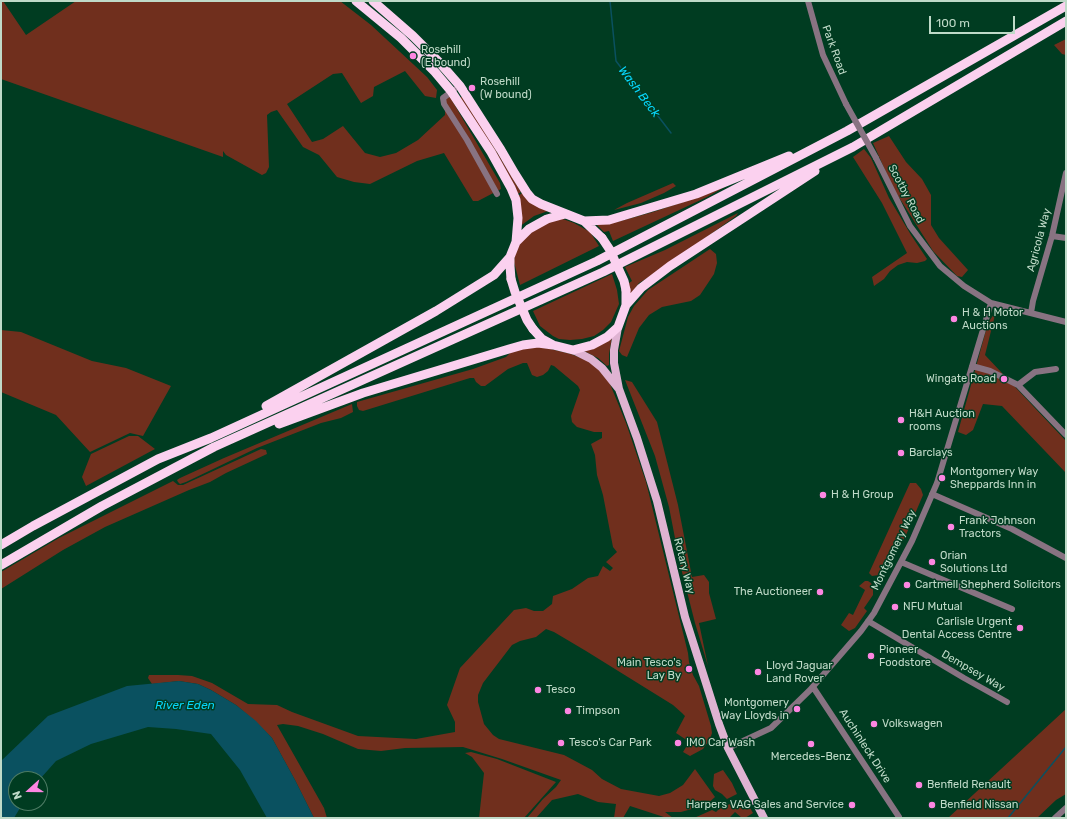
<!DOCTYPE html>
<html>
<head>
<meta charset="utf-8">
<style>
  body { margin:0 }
  #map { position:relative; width:1067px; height:819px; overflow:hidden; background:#003c21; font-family:Rubik,sans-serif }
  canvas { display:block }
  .frame { position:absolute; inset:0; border:2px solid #bfdac8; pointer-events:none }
  .north { position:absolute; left:8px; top:771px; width:40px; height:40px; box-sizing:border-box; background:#003c21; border:1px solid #4c7b64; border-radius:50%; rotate:249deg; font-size:11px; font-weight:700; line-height:16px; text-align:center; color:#bfdac8 }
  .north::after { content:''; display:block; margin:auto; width:14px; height:18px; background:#fd86e2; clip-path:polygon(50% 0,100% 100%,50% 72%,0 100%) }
  .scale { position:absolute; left:929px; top:16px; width:86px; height:18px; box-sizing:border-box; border:2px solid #bfdac8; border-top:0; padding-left:5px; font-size:12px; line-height:14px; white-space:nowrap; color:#bfdac8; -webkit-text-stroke:3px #003c21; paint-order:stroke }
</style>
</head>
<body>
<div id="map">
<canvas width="1067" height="819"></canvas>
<div class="frame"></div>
<div class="north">N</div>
<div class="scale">100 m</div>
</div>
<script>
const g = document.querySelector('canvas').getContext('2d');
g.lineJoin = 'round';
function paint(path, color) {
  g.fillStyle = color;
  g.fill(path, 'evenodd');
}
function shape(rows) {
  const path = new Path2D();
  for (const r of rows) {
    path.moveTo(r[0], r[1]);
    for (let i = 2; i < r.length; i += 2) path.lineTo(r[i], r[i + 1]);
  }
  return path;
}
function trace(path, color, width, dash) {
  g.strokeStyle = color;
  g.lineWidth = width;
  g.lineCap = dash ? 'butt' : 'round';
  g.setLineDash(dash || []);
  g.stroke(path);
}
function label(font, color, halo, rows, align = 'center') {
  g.font = font + ' Rubik,sans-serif';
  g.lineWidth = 3;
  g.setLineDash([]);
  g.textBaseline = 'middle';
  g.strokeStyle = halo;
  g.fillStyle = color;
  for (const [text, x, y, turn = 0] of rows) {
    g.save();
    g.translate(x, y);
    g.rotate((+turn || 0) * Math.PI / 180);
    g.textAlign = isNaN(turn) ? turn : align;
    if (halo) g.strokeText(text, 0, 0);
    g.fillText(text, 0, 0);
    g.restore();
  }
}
const green = shape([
  [1,1,3,1,26,35,76,1,340,1,371,25,427,77,437,90,436,98,425,96,405,71,374,87,373,96,361,103,342,73,333,74,287,104,312,142,323,139,343,126,365,153,380,157,396,153,418,140,445,115,445,101,446,98,450,97,500,183,501,189,478,201,473,201,444,153,417,161,370,184,354,182,337,177,319,155,303,147,277,110,271,112,267,115,269,167,266,173,262,175,226,155,223,151,223,157,1,79],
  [1066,39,1066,55,1062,54,1054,45],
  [463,96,521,192,516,195,460,98],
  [889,136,906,162,922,179,931,195,931,225,939,238,968,270,962,277,957,276,933,251,893,188,873,143],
  [864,149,871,158,889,198,911,235,927,259,925,261,917,263,907,262,898,265,890,271,884,279,874,286,872,277,907,253,882,203,853,157],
  [673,183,676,186,664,193,641,203,614,210,627,203],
  [730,184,707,197,613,241,609,231,604,232,595,223,617,222,653,212,689,200],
  [522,193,548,211,534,216,519,227,517,197],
  [738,213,736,216,662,269,639,283,630,295,629,283,632,281,625,267,665,250],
  [560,218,574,223,590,232,599,246,520,285,514,262,516,245,530,229],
  [710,249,716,254,717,263,714,274,700,295,691,301,662,307,649,315,639,328,627,357,622,355,619,351,628,317,634,306,648,290],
  [612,274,617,290,619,304,611,322,603,330,594,336,582,339,570,340,559,339,553,336,540,326,533,311],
  [996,311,985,355,1066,441,1066,473,1002,406,983,404,973,430,966,435,958,432,988,323],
  [1,330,21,332,92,361,126,368,171,386,143,436,130,433,90,452,56,415,1,392],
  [612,337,609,354,609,365,607,366,598,358,584,351],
  [534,345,571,354,591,362,608,379,626,423,646,482,688,653,689,662,693,675,699,686,711,726,712,733,710,739,703,749,690,756,683,752,688,744,688,741,676,733,685,716,682,713,673,705,586,651,554,632,546,629,536,637,520,641,512,645,483,683,478,695,478,702,484,724,493,735,499,739,564,755,592,770,602,779,621,789,659,796,670,793,683,785,695,769,715,797,706,805,681,812,665,812,673,818,667,818,630,806,623,818,614,818,616,804,598,802,578,794,552,800,536,818,527,818,543,799,556,787,561,780,502,759,463,747,405,748,381,751,358,749,323,734,298,726,283,724,277,725,324,808,327,818,314,818,295,780,272,738,255,721,236,705,211,690,198,684,179,681,152,684,148,678,149,675,178,675,192,676,212,683,248,704,277,705,292,712,358,736,416,739,455,732,455,722,447,705,460,668,514,610,526,608,534,611,543,611,552,604,553,596,572,589,588,578,598,576,603,566,610,571,613,568,606,562,617,552,613,547,603,495,597,475,595,455,591,444,602,438,602,432,594,432,577,427,572,422,571,416,580,390,578,386,554,366,551,365,548,371,543,375,537,377,532,375,527,363,523,363,508,369,485,386,481,386,476,382,474,378,470,378,363,411,359,410,357,406,357,402,473,369,506,357,512,351],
  [625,380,632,382,657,422,678,505,692,577,704,575,709,582,709,593,716,619,699,623,708,666,695,623,680,564,669,507,655,456],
  [352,404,353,412,341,418,321,423,257,448,186,482,180,484,178,482,177,480,180,478,224,458],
  [129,436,138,436,155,449,86,486,82,477,91,454],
  [261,449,266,450,267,454,226,473,210,482,189,490,105,527,63,550,1,589,1,572,59,538,173,481,178,485,183,485],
  [910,483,916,483,921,489,923,495,906,535,885,573,879,575,872,576,869,573],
  [865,581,868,581,871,583,873,587,873,595,864,608,867,611,855,628,849,631,841,625,849,613,853,615,865,590,859,586],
  [1066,709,1066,794,1056,800,1037,818,948,818],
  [471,752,497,759,556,782,524,818,479,818,484,773,472,757,465,753],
  [723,770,732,783,737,794,727,799,722,794,715,790,713,786,714,774],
  [743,800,749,806,753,813,745,818,742,818,735,812,729,818,694,818,712,810,716,812,721,807]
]);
const water = shape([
  [179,681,198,684,211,690,236,705,256,721,272,738,295,780,314,818,267,818,240,770,211,734,176,729,148,727,91,744,56,761,40,779,16,779,16,803,23,803,14,818,1,818,1,761,48,716,127,686]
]);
const stream = shape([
  [610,1,616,61,671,133],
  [1008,818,1066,747]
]);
const minor = shape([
  [808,1,823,55,846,104],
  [454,90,443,98,444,104,467,140,497,194],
  [876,158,910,226,940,266,964,286,991,303,1066,322],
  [1052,236,1066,238],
  [1031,313,1033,301,1052,236,1066,173],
  [972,366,990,371,1018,385,1066,435],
  [1018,385,1035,372,1056,369],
  [932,494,1012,529,1066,558],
  [901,562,1012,609],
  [868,621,964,678,1007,702],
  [813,687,899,817],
  [728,748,771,728,810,690,861,631,874,613,912,541,937,483,991,303],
  [1055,818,1066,808]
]);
const major = shape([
  [618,327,614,350,614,363,619,389,637,438,657,501,685,617,719,724,728,748,764,818],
  [573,350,591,359,602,368,618,388]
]);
const highway = shape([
  [356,1,401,38,435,72,451,91,491,152,511,188,516,200,518,218,516,242],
  [373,1,413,36,439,62,460,86,501,150,515,174,527,193,532,199,541,204,584,221,602,238],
  [584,221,609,220,696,194,789,156],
  [511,279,510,266,510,257,516,242,529,229,547,219,565,214],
  [626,305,641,288,670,266,815,171],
  [533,329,542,339,553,345,573,350,592,345,607,337,618,327,626,305,626,290],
  [266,406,436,311,494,275,510,257],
  [279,424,363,393,509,349,523,345,538,343,553,345],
  [1,545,33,526,158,459,211,438,597,261,847,131,1066,6],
  [1,565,102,506,214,447,603,272,853,147,1066,21]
]);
const minorBridge = shape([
  [846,104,876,158]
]);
const highwayBridge = shape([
  [602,238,610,250,624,281,626,290],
  [511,279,515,292,527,320,533,329]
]);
const markers = [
  [413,56,4,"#fd86e2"],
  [472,88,4,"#fd86e2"],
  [954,319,4,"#fd86e2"],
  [1004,379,4,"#fd86e2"],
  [901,420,4,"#fd86e2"],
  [901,453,4,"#fd86e2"],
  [942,478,4,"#fd86e2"],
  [823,495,4,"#fd86e2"],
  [951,527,4,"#fd86e2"],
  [932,562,4,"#fd86e2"],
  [907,585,4,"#fd86e2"],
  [820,592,4,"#fd86e2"],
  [895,607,4,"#fd86e2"],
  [1020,628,4,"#fd86e2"],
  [871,656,4,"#fd86e2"],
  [689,669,4,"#fd86e2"],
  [758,672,4,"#fd86e2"],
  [538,690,4,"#fd86e2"],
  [797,709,4,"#fd86e2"],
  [568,711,4,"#fd86e2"],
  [874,724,4,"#fd86e2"],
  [561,743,4,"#fd86e2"],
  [678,743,4,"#fd86e2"],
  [811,744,4,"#fd86e2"],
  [919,785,4,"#fd86e2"],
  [852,805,4,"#fd86e2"],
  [932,805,4,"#fd86e2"]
];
const poiNames = [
  ["Rosehill",421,50],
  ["(E bound)",421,63],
  ["Rosehill",480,82],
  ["(W bound)",480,95],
  ["H & H Motor",962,313],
  ["Auctions",962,326],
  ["Wingate Road",996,379,"right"],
  ["H&H Auction",909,414],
  ["rooms",909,427],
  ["Barclays",909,453],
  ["Montgomery Way",950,472],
  ["Sheppards Inn in",950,485],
  ["H & H Group",831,495],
  ["Frank Johnson",959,521],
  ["Tractors",959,534],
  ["Orian",940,556],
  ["Solutions Ltd",940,569],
  ["Cartmell Shepherd Solicitors",915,585],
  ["The Auctioneer",812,592,"right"],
  ["NFU Mutual",903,607],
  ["Carlisle Urgent",1012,622,"right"],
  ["Dental Access Centre",1012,635,"right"],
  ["Pioneer",879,650],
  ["Foodstore",879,663],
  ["Main Tesco's",681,663,"right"],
  ["Lay By",681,676,"right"],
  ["Lloyd Jaguar",766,666],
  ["Land Rover",766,679],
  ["Tesco",546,690],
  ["Montgomery",789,703,"right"],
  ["Way Lloyds in",789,716,"right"],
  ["Timpson",576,711],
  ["Volkswagen",882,724],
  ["Tesco's Car Park",569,743],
  ["IMO Car Wash",686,743],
  ["Mercedes-Benz",811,757,"center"],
  ["Benfield Renault",927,785],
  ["Harpers VAG Sales and Service",844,805,"right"],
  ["Benfield Nissan",940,805]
];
const streetNames = [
  ["Park Road",834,50,70],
  ["Scotby Road",906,194,62],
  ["Agricola Way",1039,240,-75],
  ["Montgomery Way",894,550,-64],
  ["Rotary Way",684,566,76],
  ["Dempsey Way",973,671,30],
  ["Auchinleck Drive",865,746,57]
];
const waterNames = [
  ["Wash Beck",639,92,53],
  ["River Eden",185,706]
];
paint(green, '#702f1d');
paint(water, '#0a5160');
trace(stream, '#0a5160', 1.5);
trace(minor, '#887382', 6);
trace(major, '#dfb3d2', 8);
trace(highway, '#fbd1ef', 9);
trace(minorBridge, '#887382', 6);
trace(highwayBridge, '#fbd1ef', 9);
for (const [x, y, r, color] of markers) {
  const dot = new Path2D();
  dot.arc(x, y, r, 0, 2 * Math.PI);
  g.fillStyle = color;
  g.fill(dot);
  trace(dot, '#003c21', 1.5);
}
label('11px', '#bfdac8', '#003c21', poiNames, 'left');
label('11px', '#bfdac8', '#003c21', streetNames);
label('italic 12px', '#07d6fb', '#003c21', waterNames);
</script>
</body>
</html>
